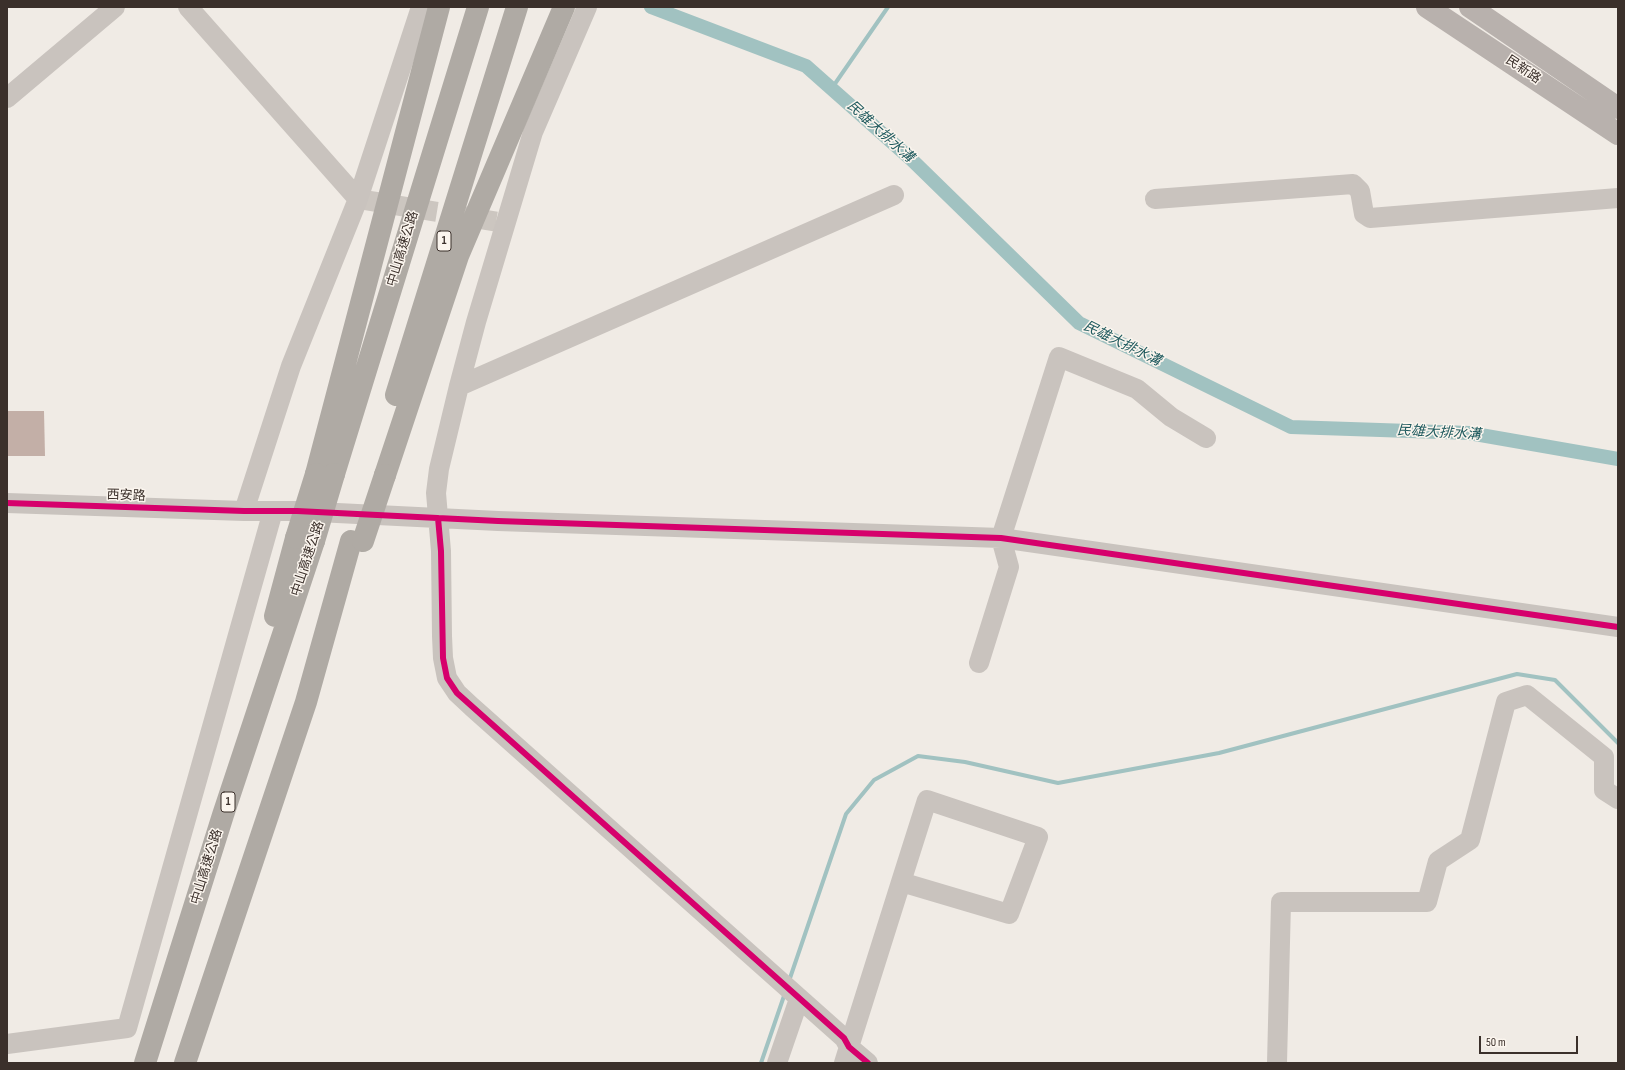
<!DOCTYPE html>
<html>
<head>
<meta charset="utf-8">
<style>
  body { margin:0 }
  #map { position:relative; width:1625px; height:1070px; overflow:hidden; background:#f0ebe5; font-family:"Sofia Sans Condensed",sans-serif }
  canvas { display:block }
  .frame { position:absolute; inset:0; border:8px solid #3b302b; pointer-events:none }
  .scale { position:absolute; left:1479px; top:1036px; width:99px; height:18px; box-sizing:border-box; border:2px solid #3b302b; border-top:0; padding-left:5px; font-size:12px; line-height:14px; white-space:nowrap; color:#3b302b; -webkit-text-stroke:3px #fbf5ee; paint-order:stroke }
</style>
</head>
<body>
<div id="map">
<canvas width="1625" height="1070"></canvas>
<div class="frame"></div>
<div class="scale">50 m</div>
</div>
<script>
const g = document.querySelector('canvas').getContext('2d');
g.lineJoin = 'round';
function shape(rows) {
  const path = new Path2D();
  for (const r of rows) {
    path.moveTo(r[0], r[1]);
    for (let i = 2; i < r.length; i += 2) path.lineTo(r[i], r[i + 1]);
  }
  return path;
}
function trace(path, color, width, dash) {
  g.strokeStyle = color;
  g.lineWidth = width;
  g.lineCap = dash ? 'butt' : 'round';
  g.setLineDash(dash || []);
  g.stroke(path);
}
function paint(path, color) {
  g.fillStyle = color;
  g.fill(path, 'evenodd');
}
function label(font, color, halo, rows, align = 'center') {
  g.font = font + ' "Sofia Sans Condensed","Noto Sans TC",sans-serif';
  g.lineWidth = 3;
  g.setLineDash([]);
  g.textBaseline = 'middle';
  g.strokeStyle = halo;
  g.fillStyle = color;
  for (const [text, x, y, turn = 0] of rows) {
    g.save();
    g.translate(x, y);
    g.rotate((+turn || 0) * Math.PI / 180);
    g.textAlign = isNaN(turn) ? turn : align;
    if (halo) g.strokeText(text, 0, 0);
    g.fillText(text, 0, 0);
    g.restore();
  }
}
const stream = shape([
  [832,88,888,7],
  [789,981,846,814,874,780,918,756,965,762,1058,783,1219,753,1517,674,1555,680,1618,743],
  [761,1063,785,993]
]);
const canal = shape([
  [651,7,806,66,912,160,1079,323,1291,427,1469,433,1618,459]
]);
const building = shape([
  [7,411,44,411,45,456,7,456]
]);
const minorTunnel = shape([
  [358,199,505,223]
]);
const minor = shape([
  [188,7,358,199],
  [587,7,533,132,476,322,459,386,439,469,436,493,441,551,442,636,443,658,447,678,457,693,472,707,844,1038,849,1047,868,1063],
  [7,98,115,7],
  [1155,199,1353,184,1360,191,1364,214,1370,218,1618,198],
  [459,386,894,195],
  [7,503,244,511,297,511,498,521,1001,538,1618,627],
  [244,511,291,366,358,199,421,7],
  [979,663,1009,567,1001,538,1059,357,1137,389,1171,417,1206,438],
  [7,1044,127,1028,273,511],
  [777,1063,799,999],
  [844,1063,849,1047,901,882,927,800,1038,837,1009,914,901,882],
  [1277,1063,1281,902,1427,902,1438,861,1470,840,1506,702,1527,695,1604,757,1604,790,1618,799]
]);
const major = shape([
  [1427,7,1618,134],
  [1470,7,1618,108]
]);
const highway = shape([
  [396,395,517,7],
  [316,474,439,7],
  [334,474,478,7],
  [385,475,458,256,564,7],
  [275,616,296,538],
  [145,1063,223,815,314,541],
  [185,1063,306,702,351,541]
]);
const highwayBridge = shape([
  [296,538,316,474],
  [314,541,334,474],
  [363,541,385,475]
]);
const cycleway = shape([
  [7,503,244,511,297,511,498,521,1001,538,1618,627],
  [438,518,441,551,443,658,447,678,457,693,844,1038,849,1047,868,1063]
]);
const shields = [
  [444,241,14],
  [228,802,14]
];
const shieldNames = [
  ["1",444,241],
  ["1",228,802]
];
const streetNames = [
  ["民新路",1523,70,34],
  ["中山高速公路",403,249,-73],
  ["西安路",126,496,2],
  ["中山高速公路",308,559,-72],
  ["中山高速公路",207,867,-73]
];
const waterNames = [
  ["民雄大排水溝",880,132,42],
  ["民雄大排水溝",1122,344,26],
  ["民雄大排水溝",1439,433,3]
];
trace(stream, '#a1c2c1', 4);
trace(canal, '#a1c2c1', 14);
paint(building, '#c3afa7');
trace(minorTunnel, '#ccc6c0', 20, [20, 10]);
trace(minor, '#c9c3be', 20);
trace(major, '#b8b1ad', 22);
trace(highway, '#afaaa4', 22);
trace(highwayBridge, '#afaaa4', 22);
trace(cycleway, '#d6006c', 6);
for (const [x, y, w] of shields) {
  const box = new Path2D();
  box.roundRect(x - w / 2, y - 10, w, 20, 3);
  g.fillStyle = '#fbf5ee';
  g.fill(box);
  trace(box, '#3b302b', 1);
}
label('bold 12px', '#3b302b', null, shieldNames);
label('13px', '#3b302b', '#fbf5ee', streetNames);
label('italic 14px', '#1f5a5e', '#fbf5ee', waterNames);
</script>
</body>
</html>
